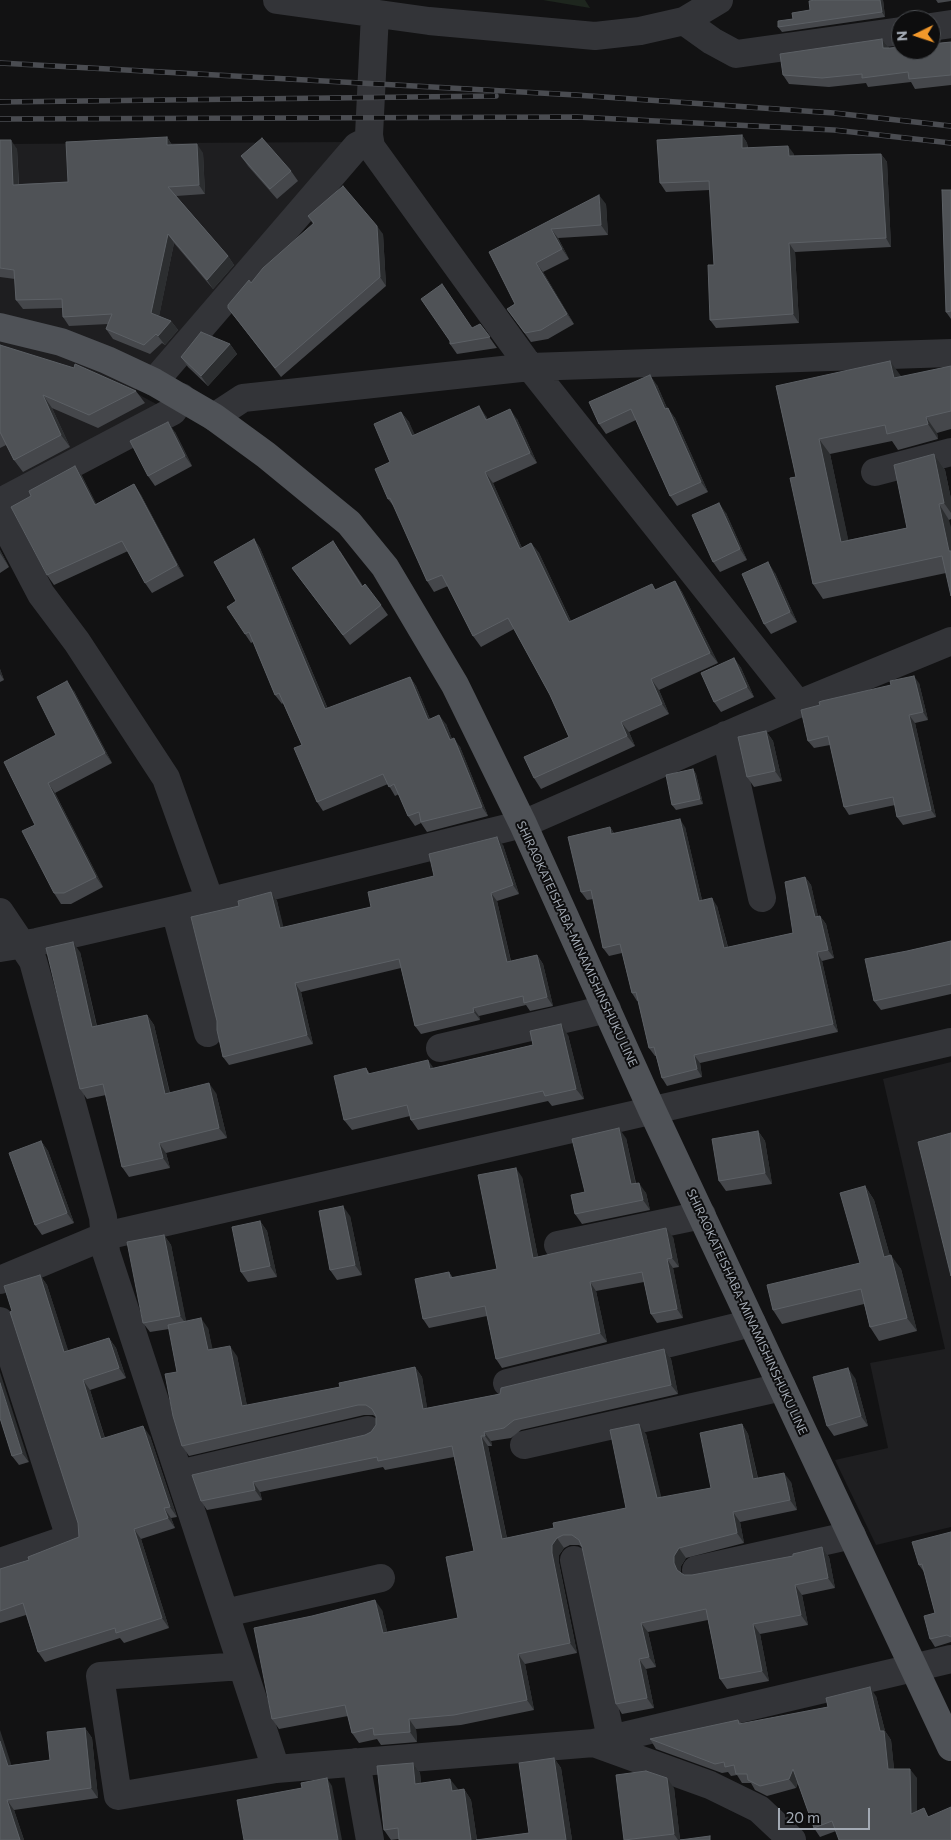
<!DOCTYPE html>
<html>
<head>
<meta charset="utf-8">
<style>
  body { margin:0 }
  #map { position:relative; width:951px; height:1840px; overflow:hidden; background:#121213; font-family:Commissioner,sans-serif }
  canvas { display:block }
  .north { position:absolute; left:891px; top:10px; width:50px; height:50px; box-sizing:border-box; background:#0d0d0e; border:1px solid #494c50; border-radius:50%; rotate:266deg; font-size:14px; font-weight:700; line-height:20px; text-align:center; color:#a3aab4 }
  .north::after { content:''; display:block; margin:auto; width:18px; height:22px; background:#f1982b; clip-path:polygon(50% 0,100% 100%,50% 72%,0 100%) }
  .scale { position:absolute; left:778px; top:1808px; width:92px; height:22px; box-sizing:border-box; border:2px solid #a3aab4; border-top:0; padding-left:6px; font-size:15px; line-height:18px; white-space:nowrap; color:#a3aab4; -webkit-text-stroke:4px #0d0d0e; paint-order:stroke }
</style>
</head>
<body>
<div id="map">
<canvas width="951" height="1840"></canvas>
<div class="north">N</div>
<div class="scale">20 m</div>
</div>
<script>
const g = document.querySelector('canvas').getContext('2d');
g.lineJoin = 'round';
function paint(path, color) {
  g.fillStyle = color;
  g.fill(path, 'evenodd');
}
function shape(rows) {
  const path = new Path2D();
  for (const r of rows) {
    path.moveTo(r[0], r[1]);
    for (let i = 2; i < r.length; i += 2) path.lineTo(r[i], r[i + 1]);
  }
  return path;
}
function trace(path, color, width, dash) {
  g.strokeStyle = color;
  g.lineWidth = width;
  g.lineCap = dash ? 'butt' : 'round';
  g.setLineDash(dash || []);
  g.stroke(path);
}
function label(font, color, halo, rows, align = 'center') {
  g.font = font + ' Commissioner,sans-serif';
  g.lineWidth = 4;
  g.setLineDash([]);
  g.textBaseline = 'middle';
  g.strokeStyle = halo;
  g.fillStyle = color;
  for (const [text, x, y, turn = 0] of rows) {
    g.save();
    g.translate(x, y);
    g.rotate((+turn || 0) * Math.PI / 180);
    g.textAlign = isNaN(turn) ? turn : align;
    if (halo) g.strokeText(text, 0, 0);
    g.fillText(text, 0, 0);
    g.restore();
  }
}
const built = shape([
  [345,142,134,392,160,406,0,488,0,144],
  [951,1062,951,1527,876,1545,835,1460,888,1448,870,1363,945,1349,883,1079]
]);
const green = shape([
  [543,0,585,0,590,8]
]);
const minor = shape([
  [277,0,429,21,595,36,640,31,684,21,719,0],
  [375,14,369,135,371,147,530,367,798,704],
  [684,21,712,41,736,54,901,31],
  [931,27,951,24],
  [154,382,357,146,369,140],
  [214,417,243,398,530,367,951,353],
  [875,472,951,452],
  [0,502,173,411,181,397],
  [0,516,41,594,77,642,166,778,210,901],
  [726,735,762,898],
  [175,910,208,1033],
  [0,912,33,961,103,1217,106,1252,276,1769],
  [0,948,37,942,175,910,523,824,798,704,951,641],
  [440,1048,607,1009],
  [558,1245,702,1215],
  [0,1280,105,1236,951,1042],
  [0,1321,70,1538,0,1562],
  [507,1383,752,1323],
  [524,1445,782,1387],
  [179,1474,368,1430],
  [574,1560,611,1739],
  [696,1570,852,1535],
  [225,1613,381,1578],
  [242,1666,100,1676,118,1796,276,1769,594,1743,951,1659],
  [594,1743,710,1785,759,1809,792,1840],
  [356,1762,370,1840]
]);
const major = shape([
  [0,327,61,342,107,360,154,382,214,417,266,455,349,523,385,567,455,685,523,824,652,1110,951,1747]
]);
const rail = shape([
  [0,63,576,95,834,113,951,126],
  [0,102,496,96],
  [0,119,577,117,834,130,951,143]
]);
const wall = shape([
  [815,0,883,0,885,17,782,32,778,27,810,10],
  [936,0,951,0,951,1,938,3],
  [882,39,889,48,951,42,951,85,915,89,911,82,868,87,866,83,829,87,789,84,783,75],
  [742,135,747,143,748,148,794,154,794,156,881,154,887,162,891,247,795,252,799,323,716,328,710,320,714,265,710,190,666,192,660,183],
  [167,137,172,145,203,153,205,194,176,196,228,256,234,265,213,289,174,243,159,316,171,321,178,330,165,345,162,343,150,354,113,339,106,329,108,324,69,326,63,317,62,308,23,309,16,300,15,279,0,277,0,140,17,149,19,184,68,182],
  [241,156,291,171,298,181,277,199,248,166],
  [951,190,951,319,946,312],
  [606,204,608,235,558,238,569,259,543,272,574,324,548,339,531,342,507,309,515,304,489,252],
  [308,216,383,234,386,286,281,377,228,308,251,283,313,224],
  [480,324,497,348,457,354,450,344],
  [230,344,237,354,208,386,188,367,181,357],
  [0,345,136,391,145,403,98,428,52,408,70,447,23,472,14,460,6,445,0,448],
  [951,366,951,429,937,433,938,439,898,450,892,441,830,454,848,540,907,528,934,454,945,470,951,499,951,519,949,520,946,573,823,599,813,584,796,477,776,386,901,377],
  [657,385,667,408,675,418,708,492,677,506,670,496,636,420,606,434,599,424],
  [401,412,409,422,414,435,486,416,487,419,517,419,537,463,493,483,522,548,531,543,539,553,571,621,656,590,675,581,682,592,718,663,659,690,669,714,629,732,635,746,541,789,534,778,569,737,550,695,514,629,481,647,473,636,448,586,434,592,427,581,395,508,388,499,390,462],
  [175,432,192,466,155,486,148,476],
  [75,466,82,476,96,504,134,484,141,495,184,576,152,593,145,583,128,551,54,585,47,575,31,496],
  [726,513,747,560,720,572,713,562],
  [254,539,260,548,328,709,410,677,416,686,430,719,446,724,452,739,460,747,488,816,427,832,421,823,415,826,408,816,399,794,395,796,388,784,323,811,317,802,302,745,283,703,282,704,275,695,253,642,251,643,245,634,236,601],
  [0,550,9,567,0,573],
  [340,551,363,586,381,605,388,615,350,645,292,568],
  [775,573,797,622,771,634,764,624],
  [734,658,741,668,754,697,721,712,714,702],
  [0,669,4,680,0,682],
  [919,683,928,720,915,723,936,817,903,825,897,817,895,805,849,815,844,807,830,745,814,748,808,741],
  [74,691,112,763,55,793,103,887,71,904,61,904,54,893,35,825,56,735],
  [766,731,773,741,782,781,754,787,747,777],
  [693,769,696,774,703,804,676,810,672,805],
  [610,827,614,833,685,827,702,900,717,906,728,947,793,933,805,877,811,885,818,917,820,916,826,924,834,958,822,961,838,1032,700,1063,702,1077,667,1086,662,1078,656,1056,655,1056,649,1048,638,1001,637,1001,632,993,622,953,609,956,603,948,593,899,587,900,581,892],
  [503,845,519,894,497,901,511,961,537,955,543,964,553,1006,530,1011,526,1005,479,1016,480,1020,421,1034,415,1026,401,968,301,992,313,1044,229,1065,223,1057,239,906,271,892,277,901,283,928,371,907,434,876],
  [951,941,951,994,881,1010,874,1001,907,951],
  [80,952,97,1026,147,1015,154,1025,170,1093,216,1093,227,1138,166,1153,170,1168,129,1177,122,1167,106,1095,87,1099,80,1089],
  [568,1035,584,1099,552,1106,548,1101,418,1130,411,1120,410,1116,352,1130,344,1120,366,1068,370,1074,434,1068,533,1045],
  [758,1131,765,1141,772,1184,726,1191,719,1181],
  [626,1138,636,1183,646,1193,650,1210,582,1224,575,1214],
  [41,1141,48,1151,74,1223,42,1235,35,1225],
  [522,1177,538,1257,673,1237,679,1267,673,1268,683,1318,657,1323,651,1314,644,1282,596,1291,607,1342,502,1368,496,1359,487,1316,429,1328,423,1319,449,1272,453,1278,497,1269],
  [865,1186,874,1200,890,1256,901,1269,917,1331,879,1341,870,1327,864,1304,782,1324,773,1310,860,1263],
  [350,1216,362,1275,337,1280,330,1270],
  [260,1221,267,1231,277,1277,248,1282,241,1272],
  [164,1235,171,1245,186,1322,208,1328,212,1349,237,1356,247,1406,340,1387,415,1367,422,1377,427,1408,500,1394,664,1349,671,1359,678,1394,521,1430,511,1438,491,1441,492,1446,488,1446,507,1538,554,1528,626,1508,646,1434,661,1498,711,1488,742,1424,748,1434,758,1478,791,1482,797,1510,740,1522,744,1543,686,1558,681,1566,681,1573,684,1575,692,1575,793,1556,822,1547,829,1557,835,1588,802,1595,808,1625,760,1634,769,1681,727,1689,720,1679,708,1620,648,1632,656,1667,646,1669,654,1708,622,1714,616,1704,583,1548,579,1545,570,1545,564,1548,559,1555,559,1563,577,1653,525,1664,534,1710,461,1725,416,1729,417,1742,381,1745,377,1739,359,1743,352,1733,348,1716,279,1729,272,1719,382,1610,387,1632,458,1618,474,1551,454,1457,385,1470,383,1467,260,1492,262,1500,207,1510,201,1501,365,1435,371,1432,376,1425,376,1417,373,1415,364,1415,189,1456,182,1446,177,1372,169,1329,150,1332,143,1323],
  [40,1275,47,1285,68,1351,109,1338,116,1348,126,1378,90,1390,105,1438,150,1436,177,1517,171,1518,175,1528,141,1539,169,1628,124,1643,120,1638,45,1662,38,1652,26,1615,0,1623,0,1569,29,1560,79,1537,78,1523,12,1311],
  [855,1378,868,1426,834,1436,827,1426],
  [0,1418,29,1462,19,1465,12,1456],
  [951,1532,951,1642,935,1647,930,1639,935,1613,924,1572,919,1565],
  [876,1696,885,1731,891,1740,894,1769,917,1778,917,1811,930,1817,951,1840,836,1831,820,1837,814,1828,798,1783,796,1788,767,1796,755,1790,751,1783,742,1783,737,1775,731,1776,728,1772,722,1773,656,1749,650,1739,738,1720,742,1724,828,1707],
  [85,1728,92,1738,98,1798,14,1810,24,1840,0,1840,12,1765,50,1760],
  [554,1758,561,1768,572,1840,399,1840,399,1839,391,1840,384,1830,413,1763,420,1773,421,1783,458,1789,458,1790,464,1789,471,1800,477,1840,529,1833],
  [674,1788,680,1840,713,1840,624,1840]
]);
const shadedWall = shape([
  [880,0,883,0,885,17,882,12],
  [882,39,889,48,883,48],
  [742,135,747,143,748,157,742,148],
  [167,137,173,147,167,145],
  [11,140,17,149,19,194,13,185],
  [197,144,203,153,205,194,199,185],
  [788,146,794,154,795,165,789,156],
  [881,154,887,162,891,247,886,238],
  [599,195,606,204,608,235,601,225],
  [377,226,383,234,386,286,380,277],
  [551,229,558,238,569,259,562,249],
  [168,234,174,243,158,322,151,313],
  [789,243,795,252,799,323,793,314],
  [228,256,234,265,213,289,207,280],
  [536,263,543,272,574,324,567,314],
  [171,321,178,330,165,345,158,336],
  [230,344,237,354,208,386,201,376],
  [890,361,901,376,905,393,894,378],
  [650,375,657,385,672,419,665,409],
  [43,395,52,408,70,447,61,435],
  [479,406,486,416,493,430,486,420],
  [668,408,675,418,708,492,701,482],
  [510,409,517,419,537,463,530,453],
  [401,412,409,422,420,446,412,436],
  [926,417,937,433,938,439,928,424],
  [168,422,175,432,192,466,185,456],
  [819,439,830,454,852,557,841,542],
  [934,454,945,470,951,499,951,513,944,503],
  [75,466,82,476,102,515,95,505],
  [485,472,493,483,527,559,520,549],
  [134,484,141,495,184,576,177,565],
  [719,503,726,513,747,560,740,549],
  [939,504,949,520,951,527,951,555,949,551],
  [254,539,260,548,332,719,325,709],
  [531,543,539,553,576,632,569,622],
  [0,550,9,567,0,553],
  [768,562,775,573,797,622,790,612],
  [675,581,682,592,718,663,710,653],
  [734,658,741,668,754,697,747,687],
  [0,669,4,680,0,674],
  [914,676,919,683,928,720,923,712],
  [410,677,416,686,434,729,428,720],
  [651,679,659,690,669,714,662,704],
  [67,681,74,691,112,763,105,753],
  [439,715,446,724,456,749,450,740],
  [909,715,915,723,936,817,931,810],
  [621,722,629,732,635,746,627,736],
  [766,731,773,741,782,781,775,771],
  [454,738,460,747,488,816,482,807],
  [693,769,696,774,703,804,700,799],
  [48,783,55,793,103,887,96,877],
  [680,819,685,827,704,909,699,901],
  [610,827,615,835,611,834],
  [497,837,503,845,519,894,513,885],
  [805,877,811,885,820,925,815,917],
  [271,892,277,901,286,937,280,928],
  [491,893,497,901,513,971,507,962],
  [712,898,717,906,730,956,724,948],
  [820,916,826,924,834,958,828,950],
  [73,942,80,952,99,1037,92,1027],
  [817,952,822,961,838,1032,833,1024],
  [537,955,543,964,553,1006,547,997],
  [295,983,301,992,313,1044,307,1035],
  [473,1008,479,1016,480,1020,474,1012],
  [147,1015,154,1025,172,1104,165,1094],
  [561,1024,568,1035,584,1099,576,1089],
  [694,1055,700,1063,702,1077,697,1069],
  [428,1060,435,1070,430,1069],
  [209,1083,216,1093,227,1138,219,1128],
  [619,1128,626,1138,638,1195,631,1184],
  [758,1131,765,1141,772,1184,765,1173],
  [41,1141,48,1151,74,1223,67,1213],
  [159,1143,166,1153,170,1168,163,1158],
  [516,1168,522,1177,540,1267,533,1258],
  [639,1183,646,1193,650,1210,643,1200],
  [865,1186,874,1200,894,1270,884,1257],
  [343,1206,350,1216,362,1275,355,1265],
  [260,1221,267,1231,277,1277,270,1266],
  [666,1228,673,1237,679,1267,672,1258],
  [164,1235,171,1245,187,1325,180,1316],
  [891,1255,901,1269,917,1331,907,1318],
  [667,1259,673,1268,683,1318,677,1309],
  [40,1275,47,1285,72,1362,64,1352],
  [590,1282,596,1291,607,1342,600,1333],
  [201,1318,208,1328,215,1360,208,1350],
  [109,1338,116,1348,126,1378,119,1368],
  [230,1346,237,1356,249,1416,242,1406],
  [664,1349,671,1359,678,1394,671,1385],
  [415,1367,422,1377,429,1419,423,1409],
  [848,1368,855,1378,868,1426,861,1416],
  [0,1372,29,1462,22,1453,0,1383],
  [83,1380,90,1390,108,1449,101,1439],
  [639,1424,646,1434,664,1508,657,1498],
  [742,1424,748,1434,760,1489,753,1479],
  [143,1426,150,1436,177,1517,170,1507],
  [484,1432,491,1441,492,1446,485,1436],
  [481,1436,488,1446,509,1549,502,1539],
  [784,1473,791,1482,797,1510,790,1500],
  [253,1482,260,1492,262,1500,255,1490],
  [164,1508,171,1518,175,1528,168,1518],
  [733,1512,740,1522,744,1543,737,1533],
  [134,1529,141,1539,169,1628,162,1618],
  [557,1538,564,1548,559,1555,559,1563,577,1653,570,1643,552,1553,552,1545],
  [822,1547,829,1557,835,1588,828,1578],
  [679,1548,686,1558,681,1566,681,1573,677,1570,674,1563,674,1556],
  [795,1585,802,1595,808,1625,801,1615],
  [375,1600,382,1610,390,1643,383,1633],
  [641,1623,648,1632,656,1667,649,1657],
  [753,1624,760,1634,769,1681,762,1671],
  [518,1654,525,1664,534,1710,527,1700],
  [639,1659,646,1669,654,1708,647,1698],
  [870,1687,876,1696,885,1731,891,1740,895,1779,888,1769,880,1731],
  [409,1719,416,1729,417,1742,410,1732],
  [85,1728,92,1738,98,1798,91,1788],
  [0,1730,15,1776,8,1766,0,1741],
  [554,1758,561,1768,572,1840,566,1840],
  [413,1763,420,1773,422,1794,415,1784],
  [793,1769,799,1778,796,1788,789,1779],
  [910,1769,917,1778,917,1824,911,1814],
  [327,1778,332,1786,342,1840,338,1840],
  [667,1778,674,1788,680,1840,678,1840,674,1834],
  [450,1779,458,1789,459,1801,452,1791],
  [464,1789,471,1800,477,1840,471,1840],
  [7,1800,14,1810,24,1840,20,1840]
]);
const building = shape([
  [815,0,880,0,882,12,778,27,778,21,793,19,792,13,810,10,809,1,815,0],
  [882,39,883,48,890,48,901,47,901,50,931,50,931,44,951,42,951,75,909,79,908,72,862,78,862,74,822,78,783,75,780,54,882,39],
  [742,135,742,148,788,146,789,156,881,154,886,238,789,243,793,314,710,320,708,265,714,265,709,181,660,183,657,140,742,135],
  [167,137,167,145,197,144,199,185,168,187,228,256,207,280,168,234,151,313,171,321,158,336,156,334,144,345,106,329,112,314,63,317,62,299,16,300,14,270,0,268,0,140,11,140,13,185,68,182,66,142,167,137],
  [262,138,291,171,270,189,241,156,262,138],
  [343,186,377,226,380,277,275,368,228,308,228,305,249,280,251,283,263,268,314,223,308,216,343,186],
  [942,190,951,190,951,311,946,312,942,190],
  [599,195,601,225,551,229,562,249,536,263,567,314,541,330,525,333,507,309,515,304,489,252,599,195],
  [442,284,472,328,480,324,490,337,450,344,450,341,421,299,442,284],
  [201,332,230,344,201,376,181,357,201,332],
  [0,345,74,368,75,364,136,391,89,415,43,395,61,435,14,460,0,432,0,345],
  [890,361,894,378,951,366,951,411,926,417,928,424,887,434,885,425,819,439,841,542,907,528,894,465,934,454,944,503,939,504,949,551,951,551,951,596,942,556,813,584,790,478,796,477,776,386,890,361],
  [650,375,665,409,668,408,701,482,670,496,631,409,599,424,589,402,650,375],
  [479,406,486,420,510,409,530,453,485,472,520,549,531,543,569,622,652,584,655,590,675,581,710,653,651,679,662,704,621,722,627,736,534,778,524,757,569,737,550,695,508,618,473,636,442,575,427,581,390,498,388,499,375,469,390,462,374,424,401,412,412,436,479,406],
  [168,422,185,456,148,476,130,441,168,422],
  [75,466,95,505,134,484,177,565,145,583,122,541,47,575,11,507,31,496,29,491,75,466],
  [719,503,740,549,713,562,692,515,719,503],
  [254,539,325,709,410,677,428,720,439,715,450,740,454,738,482,807,421,822,419,812,408,816,394,784,389,787,383,774,317,802,294,748,302,745,279,693,275,695,249,632,245,634,227,607,236,601,214,562,254,539],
  [333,541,362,587,365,584,381,605,343,635,292,568,333,541],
  [768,562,790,612,764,624,742,574,768,562],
  [734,658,747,687,714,702,701,673,734,658],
  [914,676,923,712,909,715,931,810,897,817,893,797,844,807,828,736,808,741,801,710,820,705,819,702,822,701,891,685,890,681,914,676],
  [67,681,105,753,48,783,96,877,64,893,54,893,22,831,35,825,4,762,56,735,37,697,67,681],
  [766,731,775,771,747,777,738,737,766,731],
  [693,769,700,799,672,805,666,775,693,769],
  [680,819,699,901,712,898,724,948,793,933,785,882,805,877,815,917,820,916,828,950,817,952,833,1024,694,1055,697,1069,662,1078,654,1047,649,1048,636,992,632,993,620,944,603,948,591,890,581,892,568,837,610,827,611,834,680,819],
  [497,837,513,885,491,893,507,962,537,955,547,997,524,1003,523,996,473,1008,474,1012,415,1026,399,959,295,983,307,1035,223,1057,217,1030,217,1021,191,917,239,906,238,901,271,892,280,928,371,907,368,892,434,876,429,854,497,837],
  [951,941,951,984,874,1001,865,959,907,951,951,941],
  [73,942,92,1027,147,1015,165,1094,209,1083,219,1128,159,1143,163,1158,122,1167,103,1084,80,1089,46,948,73,942],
  [561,1024,576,1089,545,1096,543,1091,411,1120,407,1105,344,1120,334,1076,366,1068,368,1074,428,1060,430,1069,533,1045,530,1031,561,1024],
  [619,1128,631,1184,639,1183,643,1200,575,1214,571,1195,585,1192,572,1139,619,1128],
  [758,1131,765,1173,719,1181,712,1139,758,1131],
  [951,1133,951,1276,918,1142,951,1133],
  [41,1141,67,1213,35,1225,9,1153,41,1141],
  [516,1168,533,1258,666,1228,672,1258,667,1259,677,1309,651,1314,642,1272,590,1282,600,1333,496,1359,485,1306,423,1319,415,1279,449,1272,450,1278,497,1269,478,1175,516,1168],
  [865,1186,884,1257,891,1255,907,1318,870,1327,861,1289,773,1310,767,1285,860,1263,840,1193,865,1186],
  [343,1206,355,1265,330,1270,319,1211,343,1206],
  [260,1221,270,1266,241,1272,232,1227,260,1221],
  [164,1235,180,1316,143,1323,127,1242,164,1235],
  [40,1275,64,1352,109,1338,119,1368,83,1380,101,1439,143,1426,170,1507,164,1508,168,1518,134,1529,162,1618,116,1633,115,1628,38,1652,23,1603,0,1611,0,1569,29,1560,28,1557,79,1537,78,1523,10,1312,12,1311,4,1286,40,1275],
  [201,1318,208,1350,230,1346,242,1406,340,1387,339,1383,415,1367,423,1409,500,1394,501,1388,664,1349,671,1385,514,1420,504,1428,484,1432,485,1436,481,1436,502,1539,554,1528,553,1523,626,1508,610,1430,639,1424,657,1498,711,1488,700,1433,742,1424,753,1479,784,1473,790,1500,733,1512,737,1533,679,1548,674,1556,674,1563,677,1570,684,1575,692,1575,793,1556,793,1554,822,1547,828,1578,795,1585,801,1615,753,1624,762,1671,720,1679,706,1609,641,1623,649,1657,639,1659,647,1698,616,1704,582,1547,579,1540,572,1535,563,1535,557,1538,552,1545,552,1553,570,1643,518,1654,527,1700,454,1715,409,1719,410,1732,374,1735,373,1728,352,1733,345,1705,272,1719,254,1628,312,1616,375,1600,383,1633,458,1618,446,1557,474,1551,452,1446,378,1461,377,1457,253,1482,255,1490,201,1501,192,1475,365,1435,371,1432,376,1425,376,1416,372,1409,366,1405,358,1405,182,1446,173,1416,165,1374,177,1372,168,1325,201,1318],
  [848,1368,861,1416,827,1426,813,1377,848,1368],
  [0,1383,22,1453,12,1456,0,1418,0,1383],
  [951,1532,951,1637,947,1635,930,1639,924,1616,935,1613,922,1564,919,1565,912,1542,951,1532],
  [870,1687,880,1731,884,1731,888,1769,910,1769,911,1814,924,1808,928,1817,951,1807,951,1840,839,1840,832,1821,814,1828,793,1769,789,1779,760,1786,748,1780,747,1774,736,1774,734,1765,725,1767,724,1762,715,1764,650,1739,738,1720,739,1724,828,1707,826,1698,870,1687],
  [85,1728,91,1788,7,1800,20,1840,0,1840,0,1741,8,1766,50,1760,47,1732,85,1728],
  [554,1758,566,1840,476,1840,529,1833,519,1763,554,1758],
  [413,1763,415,1784,450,1779,452,1791,464,1789,471,1840,399,1840,398,1828,384,1830,377,1766,413,1763],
  [646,1771,667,1778,674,1834,624,1840,616,1775,646,1771],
  [327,1778,338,1840,244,1840,237,1800,302,1788,301,1783,327,1778],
  [710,1836,710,1840,680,1840,710,1836]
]);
const streetNames = [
  ["SHIRAOKATEISHABA-MINAMISHINSHUKU LINE",577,944,65],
  ["SHIRAOKATEISHABA-MINAMISHINSHUKU LINE",747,1312,65]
];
paint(built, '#1e1e20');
paint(green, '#1e261e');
trace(minor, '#333438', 28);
trace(major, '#4f5257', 28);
trace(rail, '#4a4c51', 5.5);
trace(rail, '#0d0d0e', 4, [11]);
paint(wall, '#45474b');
paint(shadedWall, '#2c2e30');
paint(building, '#4f5256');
trace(building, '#5c6065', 1);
label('12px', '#a3aab4', '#0d0d0e', streetNames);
</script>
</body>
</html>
